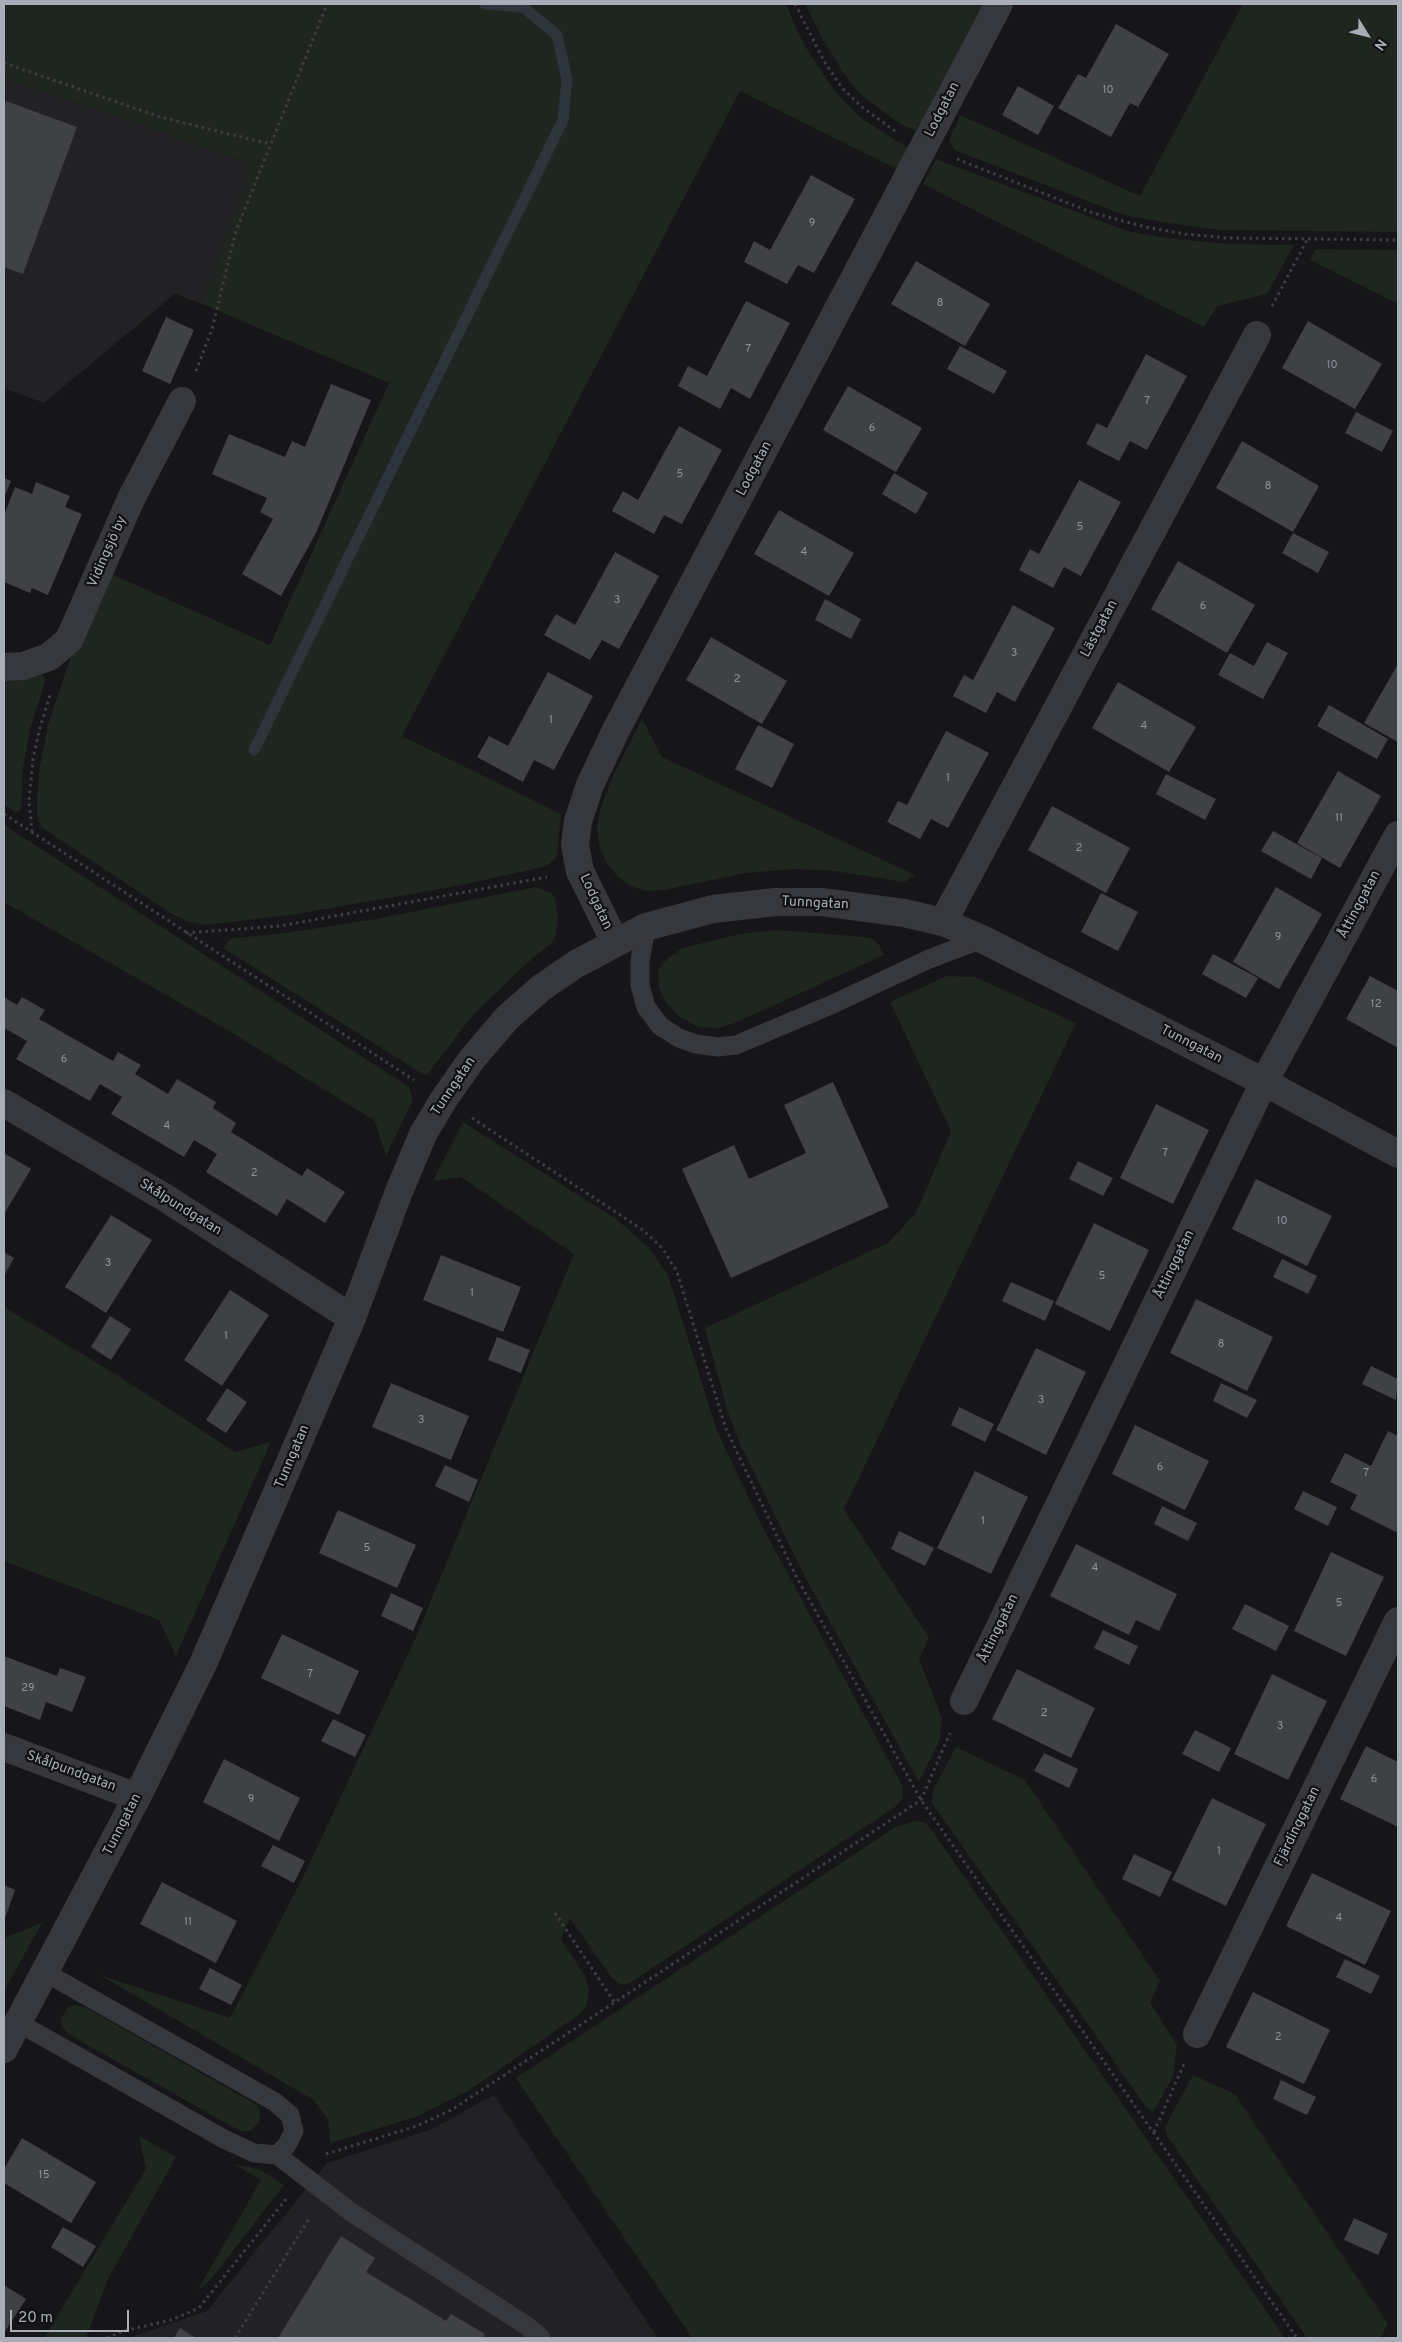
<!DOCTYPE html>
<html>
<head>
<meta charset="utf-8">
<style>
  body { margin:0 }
  #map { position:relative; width:1402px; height:2342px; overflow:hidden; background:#161618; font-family:Overpass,sans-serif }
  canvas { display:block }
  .frame { position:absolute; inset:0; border:5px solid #a8adb8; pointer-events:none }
  .north { position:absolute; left:1342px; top:10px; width:50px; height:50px; -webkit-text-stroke:4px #111113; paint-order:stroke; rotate:126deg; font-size:14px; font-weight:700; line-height:20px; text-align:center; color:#a8adb8 }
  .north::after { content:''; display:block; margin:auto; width:18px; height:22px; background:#a8adb8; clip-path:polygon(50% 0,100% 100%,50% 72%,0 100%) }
  .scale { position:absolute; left:10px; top:2310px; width:119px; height:22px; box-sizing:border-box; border:2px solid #a8adb8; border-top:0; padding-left:6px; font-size:15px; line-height:18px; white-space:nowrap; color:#a8adb8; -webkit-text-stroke:4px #111113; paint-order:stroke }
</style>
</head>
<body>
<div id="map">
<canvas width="1402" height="2342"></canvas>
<div class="frame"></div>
<div class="north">N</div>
<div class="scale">20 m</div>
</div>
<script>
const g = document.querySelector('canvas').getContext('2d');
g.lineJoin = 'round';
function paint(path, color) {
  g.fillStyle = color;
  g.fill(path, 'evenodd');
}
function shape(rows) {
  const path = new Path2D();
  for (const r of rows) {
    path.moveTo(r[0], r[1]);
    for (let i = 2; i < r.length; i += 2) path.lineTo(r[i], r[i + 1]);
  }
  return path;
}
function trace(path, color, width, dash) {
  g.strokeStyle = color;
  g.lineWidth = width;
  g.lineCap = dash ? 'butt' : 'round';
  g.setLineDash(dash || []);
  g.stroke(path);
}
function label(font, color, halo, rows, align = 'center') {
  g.font = font + ' Overpass,sans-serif';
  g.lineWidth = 4.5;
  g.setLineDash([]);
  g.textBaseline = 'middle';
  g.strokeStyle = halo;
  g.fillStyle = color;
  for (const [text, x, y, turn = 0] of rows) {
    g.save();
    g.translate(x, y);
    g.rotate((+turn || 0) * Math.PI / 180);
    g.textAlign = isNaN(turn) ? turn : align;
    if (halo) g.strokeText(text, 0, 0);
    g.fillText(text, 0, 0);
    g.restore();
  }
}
const built = shape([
  [9,79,252,164,202,304,175,294,44,403,4,388,4,80],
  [494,2095,658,2338,128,2338,207,2311,327,2163,432,2129]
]);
const green = shape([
  [4,4,786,4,803,43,836,93,861,118,908,148,897,169,740,91,402,736,561,814,557,856,547,866,452,887,290,915,206,925,186,921,172,914,41,827,37,815,37,800,40,766,48,725,73,650,107,572,270,645,389,383,202,304,252,164,9,79,4,80],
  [805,4,984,4,916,131,899,123,859,93,843,72,824,42],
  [1243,4,1398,4,1398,232,1220,230,1168,223,1124,215,954,150,949,141,960,115,1140,196],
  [936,159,1127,231,1165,238,1228,244,1294,245,1267,294,1217,306,1204,327,923,184],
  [1315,249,1398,250,1398,304,1310,260],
  [41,673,46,679,30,729,23,768,21,810,15,812,4,805,4,678],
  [642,719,662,757,915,875,904,882,835,871,795,869,745,873,664,890,646,891,630,886,618,877,607,863,600,849,597,830,600,811,611,780],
  [4,825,409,1087,413,1100,386,1156,375,1121,236,1035,4,902],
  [536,887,551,893,555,898,558,916,556,934,552,943,526,964,472,1016,428,1074,424,1075,223,948,229,940,235,938,286,933,376,919],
  [777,930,863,937,873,939,880,946,884,955,735,1023,718,1028,699,1027,680,1017,667,1004,659,989,658,971,664,962,682,948,740,934],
  [947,976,975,977,1076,1023,844,1509,929,1638,919,1659,942,1718,940,1739,919,1782,806,1579,740,1444,727,1410,705,1328,888,1243,916,1213,951,1131,890,1002],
  [463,1122,616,1219,648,1247,668,1275,717,1431,763,1528,903,1787,903,1798,895,1807,630,1983,621,1985,611,1977,570,1918,561,1939,585,1976,589,1989,587,2005,580,2014,468,2091,416,2117,330,2143,328,2119,312,2099,100,1975,230,2018,304,1875,415,1639,574,1254,461,1177,433,1181],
  [4,1307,117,1375,235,1452,271,1442,176,1656,159,1620,4,1561],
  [956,1747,1025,1780,1160,1981,1150,2003,1177,2045,1173,2077,1153,2112,1146,2107,932,1803,933,1790],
  [917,1821,926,1823,933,1832,1285,2338,692,2338,516,2078,897,1826],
  [42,1923,4,1991,4,1938],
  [74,2005,87,2008,257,2105,260,2111,259,2123,250,2131,240,2131,70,2035,62,2027,61,2019,67,2008],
  [1193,2075,1235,2094,1388,2324,1380,2338,1307,2338,1167,2136,1165,2129,1168,2121],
  [139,2136,176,2157,108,2279,86,2338,44,2338,146,2169],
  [234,2164,259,2169,284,2185,212,2278,197,2291,261,2180]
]);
const stream = shape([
  [254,750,563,120,567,80,557,35,523,7,485,4]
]);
const building = shape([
  [1116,24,1169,54,1138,107,1130,103,1111,137,1058,108,1078,74,1086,78],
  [1018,86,1054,106,1038,135,1002,115],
  [6,101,77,127,23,274,4,267,4,107],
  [811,175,855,199,814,273,798,265,787,284,744,262,754,241,770,250],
  [916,261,990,304,965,346,891,304],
  [746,301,790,323,750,399,731,388,720,409,678,386,688,366,707,376],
  [166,317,194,330,170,384,142,371],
  [1308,321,1382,364,1355,409,1282,368],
  [960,346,1007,371,994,394,947,369],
  [1146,354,1187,376,1147,450,1130,441,1119,461,1086,444,1097,423,1107,428],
  [331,384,371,400,316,533,281,596,242,574,273,519,260,512,267,498,212,474,229,434,285,457,292,441,305,447],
  [848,386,922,428,896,472,823,430],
  [1356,412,1393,431,1382,452,1345,433],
  [679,426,722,450,682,524,664,515,654,534,612,511,623,491,638,500],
  [1242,441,1319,486,1293,532,1216,488],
  [894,473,928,493,916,514,882,494],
  [4,478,11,481,4,498],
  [1079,480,1121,502,1081,576,1064,567,1053,588,1019,570,1030,549,1039,554],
  [36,482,70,496,65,507,82,514,48,595,32,588,30,593,4,582,4,515,15,487,32,494],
  [779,510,854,553,829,596,754,554],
  [1293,533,1329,552,1318,573,1282,553],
  [615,552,659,576,619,649,602,640,590,660,544,635,556,614,575,625],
  [1178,561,1255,605,1227,653,1151,609],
  [825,599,861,619,851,639,815,620],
  [1013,605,1055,628,1015,702,997,692,986,713,953,696,964,675,973,680],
  [711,637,787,681,762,724,686,680],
  [1267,642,1288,653,1263,699,1218,675,1230,653,1254,666],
  [1398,664,1398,742,1364,723],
  [548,672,593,696,554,770,534,760,523,782,477,757,489,736,508,746],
  [1118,682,1196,727,1169,772,1092,728],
  [1329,705,1388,739,1377,759,1317,726],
  [758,725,794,744,772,788,735,769],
  [946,731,989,753,948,828,931,819,920,839,887,822,898,801,907,805],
  [1338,771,1381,796,1340,868,1297,843],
  [1166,774,1216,799,1205,820,1156,794],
  [1052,806,1130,848,1106,893,1028,850],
  [1273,831,1322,858,1311,879,1261,851],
  [1276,887,1322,914,1279,989,1233,962],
  [1101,893,1138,912,1118,951,1081,932],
  [1213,954,1258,978,1246,998,1202,974],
  [1370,976,1398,991,1398,1048,1346,1019],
  [4,997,17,1005,22,997,45,1010,39,1019,113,1061,118,1052,141,1065,135,1074,168,1094,177,1079,216,1102,213,1108,236,1123,231,1132,302,1176,307,1168,345,1192,325,1223,287,1199,277,1216,206,1172,217,1154,194,1140,184,1157,111,1114,122,1097,100,1084,90,1101,16,1059,27,1041,4,1028],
  [833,1082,889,1207,731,1278,682,1169,734,1145,749,1179,806,1153,784,1105],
  [1156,1104,1209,1130,1173,1204,1120,1178],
  [4,1153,31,1169,4,1214],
  [1078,1161,1113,1178,1103,1196,1069,1179],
  [1256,1179,1332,1216,1307,1266,1232,1229],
  [111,1215,152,1240,106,1313,65,1287],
  [1094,1223,1149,1250,1110,1331,1055,1304],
  [4,1252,14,1258,4,1276],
  [441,1255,521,1287,503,1332,423,1300],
  [1282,1259,1317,1276,1308,1294,1273,1277],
  [1011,1282,1054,1301,1045,1321,1002,1301],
  [230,1290,269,1315,222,1386,184,1360],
  [1196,1299,1273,1337,1247,1391,1170,1353],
  [110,1316,131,1329,111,1360,91,1347],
  [497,1337,530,1350,521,1373,488,1360],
  [1036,1348,1086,1372,1046,1455,996,1430],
  [1371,1366,1398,1379,1396,1400,1362,1384],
  [391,1383,469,1416,451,1460,372,1427],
  [1221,1383,1257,1400,1247,1418,1213,1401],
  [227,1388,247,1402,226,1433,206,1420],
  [959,1407,994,1424,985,1442,951,1425],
  [1135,1425,1209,1461,1185,1510,1112,1474],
  [1388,1431,1398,1436,1398,1533,1350,1509,1357,1495,1330,1482,1345,1453,1371,1466],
  [445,1465,478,1480,469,1502,435,1486],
  [975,1471,1028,1497,991,1574,937,1548],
  [1303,1491,1337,1507,1328,1526,1294,1509],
  [1162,1506,1197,1523,1188,1541,1154,1524],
  [338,1510,416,1545,397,1588,319,1553],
  [899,1531,934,1548,925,1566,891,1549],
  [1076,1544,1177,1594,1159,1631,1136,1620,1129,1635,1050,1596],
  [1331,1552,1384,1577,1346,1656,1294,1631],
  [391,1593,423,1608,413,1631,381,1616],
  [1245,1604,1289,1626,1276,1651,1232,1629],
  [1103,1630,1138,1646,1129,1665,1094,1648],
  [282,1634,359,1671,339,1715,261,1678],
  [4,1656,57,1676,60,1668,86,1677,72,1712,46,1702,40,1720,4,1706],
  [1017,1669,1095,1708,1071,1758,992,1719],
  [1272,1674,1327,1701,1288,1780,1234,1754],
  [333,1719,366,1735,355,1757,321,1741],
  [1195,1730,1231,1748,1219,1772,1182,1754],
  [1366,1746,1398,1762,1398,1827,1340,1799],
  [1044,1753,1078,1769,1069,1788,1034,1771],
  [224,1759,300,1798,279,1841,203,1802],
  [1212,1798,1266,1824,1226,1906,1172,1880],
  [273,1845,305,1861,294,1883,261,1866],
  [1134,1854,1172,1872,1160,1897,1122,1879],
  [1312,1873,1391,1911,1365,1965,1286,1926],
  [162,1882,237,1921,216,1963,140,1924],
  [4,1885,15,1890,4,1921],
  [1345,1959,1380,1976,1371,1994,1336,1977],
  [210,1968,242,1985,231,2005,199,1989],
  [1253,1992,1330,2030,1304,2084,1226,2047],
  [1281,2080,1316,2097,1307,2115,1273,2099],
  [22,2138,96,2182,71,2223,4,2183,4,2169],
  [1354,2218,1388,2234,1378,2255,1344,2240],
  [63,2227,96,2246,83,2267,51,2247],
  [341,2236,375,2258,366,2272,446,2321,451,2314,485,2334,482,2338,278,2338],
  [4,2285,26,2299,4,2333],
  [180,2328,196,2338,174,2338]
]);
const path = shape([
  [795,4,824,61,842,88,863,108,895,131],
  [4,63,160,117,270,144],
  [957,159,1093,213,1146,227,1185,234,1227,238,1398,240],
  [1272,306,1307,240],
  [196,371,212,329,236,231,327,4],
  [4,814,414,1080],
  [32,832,29,801,33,759,39,731,50,695],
  [186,933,280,926,547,877],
  [472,1118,643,1230,663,1249,677,1272,726,1429,796,1576,921,1800,1297,2338],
  [555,1913,615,2003],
  [1154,2132,1184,2064],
  [326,2154,417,2126,453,2109,921,1800,950,1733],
  [107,2338,123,2331,171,2320,199,2308,286,2199],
  [235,2338,310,2217]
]);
const lane = shape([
  [646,927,640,961,640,985,646,1007,660,1026,679,1038,696,1044,718,1047,736,1045,833,1004,929,959,982,939],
  [19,2023,224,2139,254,2153,277,2155,287,2145,294,2131,290,2115,275,2102,46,1973],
  [277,2155,351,2212,527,2326,541,2338]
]);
const street = shape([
  [4,667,23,666,49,657,69,640,131,499,182,401],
  [943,922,1257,335],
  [615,942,580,871,575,845,578,821,590,785,616,730,999,4],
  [4,1103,164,1197,352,1318],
  [964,1701,1264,1082,1398,835],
  [4,1747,137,1797],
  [1197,2034,1398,1621],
  [4,2049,137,1797,203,1664,352,1318,398,1194,423,1134,444,1099,472,1059,507,1018,541,988,576,964,646,927,713,909,775,902,822,902,904,913,943,922,982,939,1264,1082,1398,1154]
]);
const numberNames = [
  ["10",1108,91],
  ["9",812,224],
  ["8",940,304],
  ["7",748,350],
  ["10",1332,366],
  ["7",1147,402],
  ["6",872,429],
  ["5",680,475],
  ["8",1268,487],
  ["5",1080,528],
  ["4",804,553],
  ["3",617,601],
  ["6",1203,607],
  ["3",1014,654],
  ["2",737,680],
  ["1",551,721],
  ["4",1144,727],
  ["1",948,779],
  ["11",1339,819],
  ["2",1079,849],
  ["9",1278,938],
  ["12",1376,1005],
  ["6",64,1060],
  ["4",167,1127],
  ["7",1165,1154],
  ["2",254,1174],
  ["10",1282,1222],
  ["3",108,1264],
  ["5",1102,1277],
  ["1",472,1294],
  ["1",226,1337],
  ["8",1221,1345],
  ["3",1041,1401],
  ["3",421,1421],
  ["6",1160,1468],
  ["7",1366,1474],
  ["1",983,1522],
  ["5",367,1549],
  ["4",1095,1569],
  ["5",1339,1604],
  ["7",310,1675],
  ["29",28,1689],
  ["2",1044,1714],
  ["3",1280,1727],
  ["6",1374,1780],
  ["9",251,1800],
  ["1",1219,1852],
  ["4",1339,1919],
  ["11",188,1923],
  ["2",1278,2038],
  ["15",44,2176]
];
const streetNames = [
  ["Lodgatan",943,110,-63],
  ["Lodgatan",755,469,-62],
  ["Vidingsjö by",108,552,-66],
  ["Lästgatan",1100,629,-62],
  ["Lodgatan",595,902,65],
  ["Tunngatan",815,904,3],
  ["Åttinggatan",1360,905,-62],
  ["Tunngatan",1191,1045,27],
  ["Tunngatan",454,1087,-56],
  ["Skålpundgatan",180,1208,32],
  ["Åttinggatan",1175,1265,-64],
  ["Tunngatan",293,1457,-67],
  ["Åttinggatan",999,1629,-64],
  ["Skålpundgatan",71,1772,20],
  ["Tunngatan",123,1825,-63],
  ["Fjärdinggatan",1298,1827,-64]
];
paint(built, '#222225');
paint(green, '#1e261f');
trace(stream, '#2c353c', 11);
paint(building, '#404145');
trace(path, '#3d3f44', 3, [2.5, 4]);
trace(lane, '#37383d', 19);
trace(street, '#37383d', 28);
label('11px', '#8e929b', null, numberNames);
label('14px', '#a8adb8', '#111113', streetNames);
</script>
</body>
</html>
